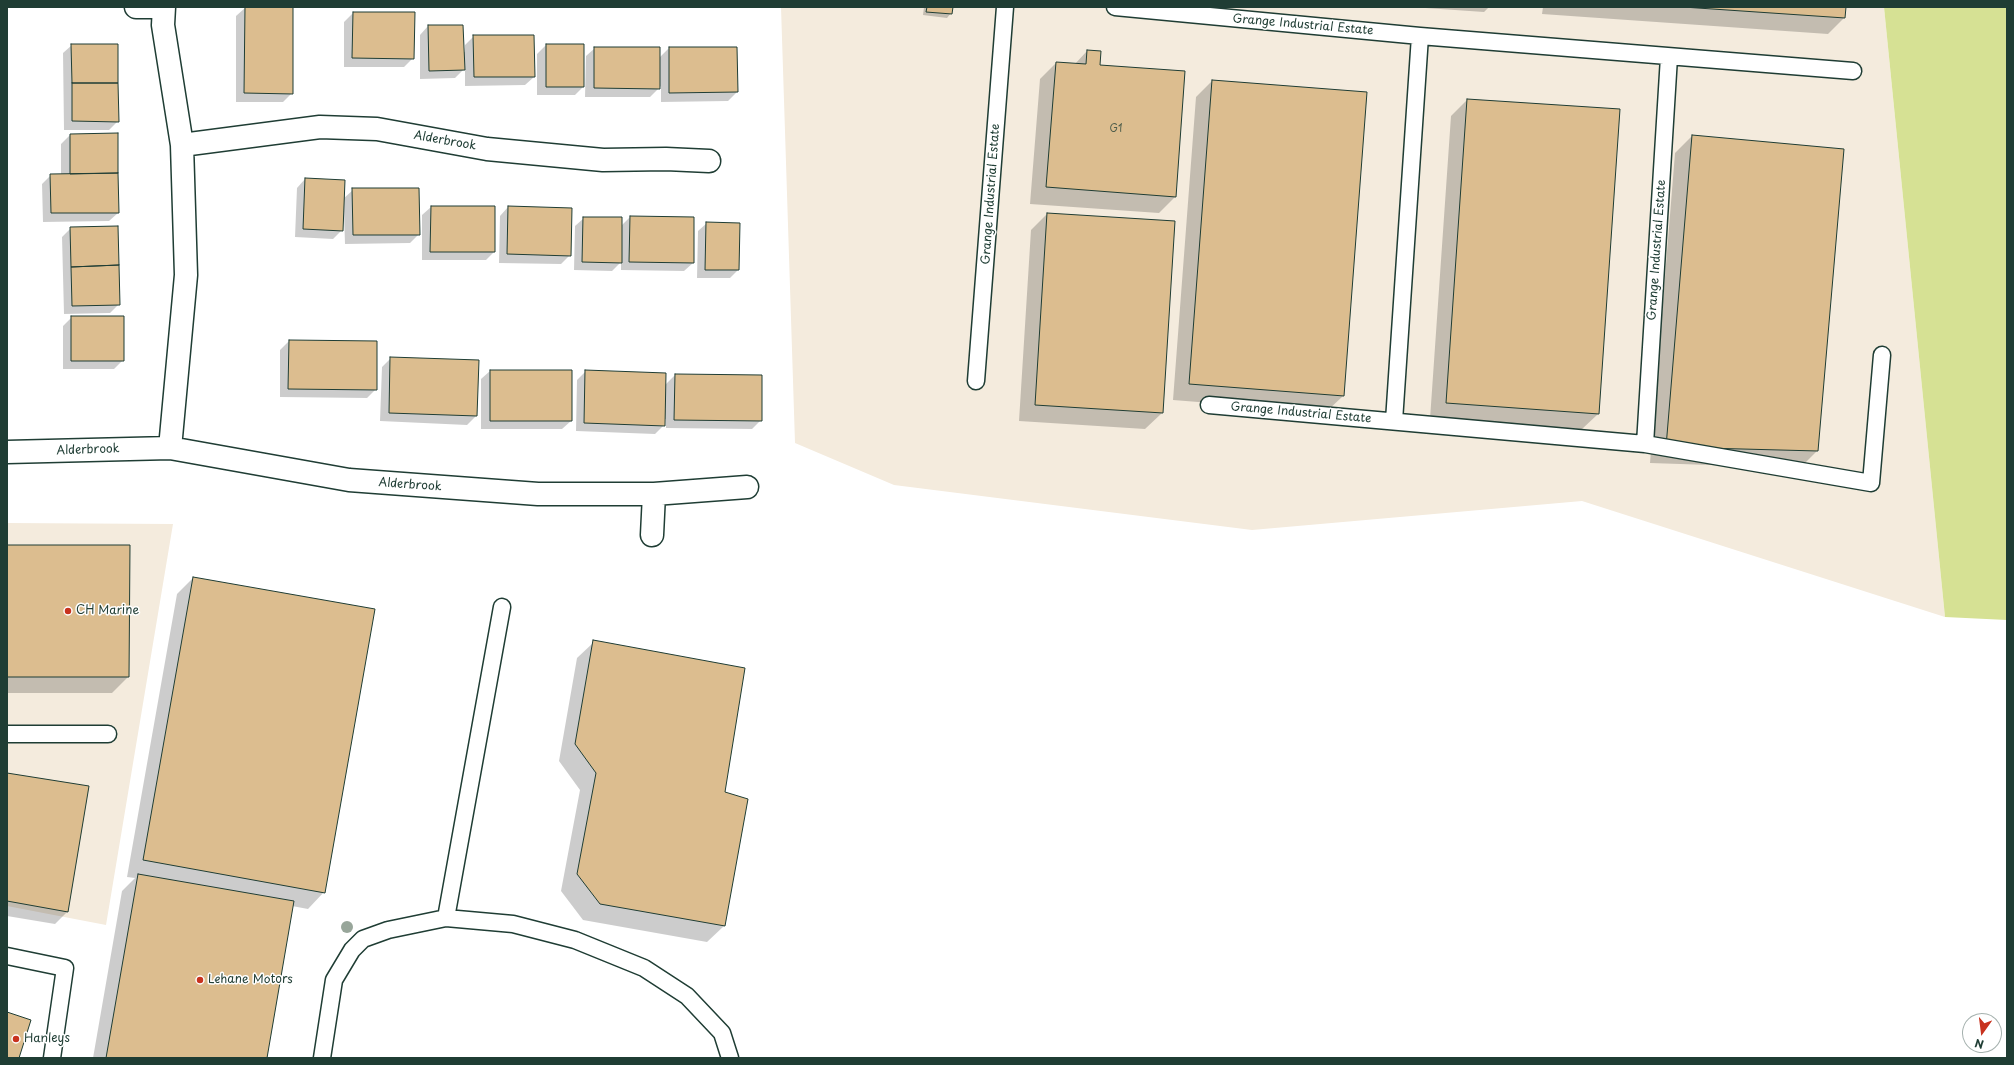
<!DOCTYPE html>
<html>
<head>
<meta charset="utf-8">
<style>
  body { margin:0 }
  #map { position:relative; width:2014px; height:1065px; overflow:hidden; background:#fff; font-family:"Playpen Sans",sans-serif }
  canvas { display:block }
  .frame { position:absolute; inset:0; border:8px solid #1f3d34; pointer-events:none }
  .north { position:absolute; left:1962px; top:1013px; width:40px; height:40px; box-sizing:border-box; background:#fff; border:1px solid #a5b1ae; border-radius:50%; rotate:194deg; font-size:11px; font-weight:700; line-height:16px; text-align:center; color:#1f3d34 }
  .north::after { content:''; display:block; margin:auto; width:14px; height:18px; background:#c8321e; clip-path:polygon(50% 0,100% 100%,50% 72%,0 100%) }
</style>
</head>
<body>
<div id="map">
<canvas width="2014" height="1065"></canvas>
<div class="frame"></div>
<div class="north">N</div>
</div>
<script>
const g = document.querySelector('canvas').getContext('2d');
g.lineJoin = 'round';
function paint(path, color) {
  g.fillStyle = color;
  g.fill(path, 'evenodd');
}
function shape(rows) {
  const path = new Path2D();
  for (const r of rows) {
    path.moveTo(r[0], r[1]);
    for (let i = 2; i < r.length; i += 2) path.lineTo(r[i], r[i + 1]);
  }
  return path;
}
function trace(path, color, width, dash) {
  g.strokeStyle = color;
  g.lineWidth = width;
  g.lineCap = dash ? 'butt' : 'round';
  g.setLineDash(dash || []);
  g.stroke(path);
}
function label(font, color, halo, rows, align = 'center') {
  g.font = font + ' "Playpen Sans",sans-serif';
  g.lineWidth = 3;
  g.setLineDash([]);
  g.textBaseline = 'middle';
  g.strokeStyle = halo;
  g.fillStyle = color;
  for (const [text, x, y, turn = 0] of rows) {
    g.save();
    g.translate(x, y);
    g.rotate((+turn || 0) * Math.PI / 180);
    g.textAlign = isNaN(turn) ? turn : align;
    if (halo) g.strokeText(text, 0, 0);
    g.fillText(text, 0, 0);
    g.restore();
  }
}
const built = shape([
  [781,7,1884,7,1945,617,1582,501,1252,530,894,485,795,443],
  [7,523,173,524,106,925,7,906]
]);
const green = shape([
  [1884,7,2007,7,2007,620,1945,617]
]);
const shadow = shape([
  [924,7,952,7,951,13,947,18,923,15],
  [1411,7,1489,7,1484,12],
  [1543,7,1845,7,1844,18,1828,34,1542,14],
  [245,8,292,93,283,102,236,102,236,16],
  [353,13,413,58,404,67,344,67,344,22],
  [428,26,463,52,465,52,465,45,474,36,534,77,525,85,465,86,465,68,455,78,420,79,420,35],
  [72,45,118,121,109,130,64,130,63,53],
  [546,45,583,87,575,95,537,95,537,54],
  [595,48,659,58,669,48,737,92,728,101,661,102,661,86,650,97,585,97,586,56],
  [1087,51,1099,65,1175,197,1159,213,1030,204,1040,79,1056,63,1075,64],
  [1212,81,1343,396,1326,412,1173,400,1196,97],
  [1467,100,1598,414,1581,430,1430,419,1451,116],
  [117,134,118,213,109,221,43,222,42,184,51,175,61,175,61,144,70,135],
  [1692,136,1843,150,1817,451,1800,468,1650,463,1675,153],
  [305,179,343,199,353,190,419,234,410,243,345,244,344,212,342,212,342,230,333,239,295,237,297,188],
  [431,207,494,207,494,252,486,260,422,260,422,215],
  [508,207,570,255,561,264,499,263,500,216],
  [1047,214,1162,413,1145,429,1019,421,1031,230],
  [630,217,693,263,684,271,621,270,621,262,612,271,574,270,575,226,584,218,621,226],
  [707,223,738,270,730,278,697,278,698,231],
  [71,228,119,304,110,313,64,314,62,237],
  [72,317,123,360,114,369,63,369,63,326],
  [289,341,376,389,367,398,280,397,280,350],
  [391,358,476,416,467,425,380,421,382,367],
  [490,371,571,371,571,421,562,429,481,429,481,379],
  [586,371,665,385,675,375,761,420,752,429,666,428,666,419,664,419,664,425,655,434,576,431,577,380],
  [7,546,128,677,112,693,7,693],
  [193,578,324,892,308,909,292,906,266,1058,93,1058,122,891,135,878,127,877,177,594],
  [594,642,724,793,724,926,707,942,583,920,561,891,580,790,559,761,577,658],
  [7,774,68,911,55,924,7,916]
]);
const building = shape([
  [245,7,293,7,293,94,244,93,245,7],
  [927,7,953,7,952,14,926,12,927,7],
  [1683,7,1846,7,1845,18,1683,7],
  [353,12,415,12,414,59,352,58,353,12],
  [428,25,463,25,465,70,429,71,428,25],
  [473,35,534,35,535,77,474,77,473,35],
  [71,44,118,44,118,83,72,83,71,44],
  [546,44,584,44,584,87,546,87,546,44],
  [594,47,660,47,660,89,594,88,594,47],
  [669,47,737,47,738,92,669,93,669,47],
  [1087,50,1101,51,1100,65,1185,71,1176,197,1046,187,1056,62,1086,64,1087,50],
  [1212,80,1367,92,1344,396,1189,384,1212,80],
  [72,83,118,83,119,122,72,121,72,83],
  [1467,99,1620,109,1599,414,1446,403,1467,99],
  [118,133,118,173,70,174,70,134,118,133],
  [1692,135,1844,149,1818,451,1666,447,1692,135],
  [118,173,119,213,51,213,50,174,118,173],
  [305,178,345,180,343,231,303,229,305,178],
  [352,188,419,188,420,235,353,235,352,188],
  [431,206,495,206,495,252,430,252,431,206],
  [508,206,572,208,571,256,507,254,508,206],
  [1047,213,1175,221,1163,413,1035,405,1047,213],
  [630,216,694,217,694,263,629,262,630,216],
  [583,217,622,217,622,263,582,262,583,217],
  [706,222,740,223,739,270,705,270,706,222],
  [118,226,119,265,71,267,70,227,118,226],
  [119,265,120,305,72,306,71,267,119,265],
  [71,316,124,316,124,361,71,361,71,316],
  [289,340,377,341,377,390,288,389,289,340],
  [390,357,479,360,477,416,389,413,390,357],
  [490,370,572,370,572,421,490,421,490,370],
  [585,370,666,373,665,426,584,423,585,370],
  [675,374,762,375,762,421,674,420,675,374],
  [7,545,130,545,129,677,7,677,7,545],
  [193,577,375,609,325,893,143,860,193,577],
  [593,640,745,668,725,792,748,799,725,926,600,904,577,874,596,773,575,744,593,640],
  [7,773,89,786,68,912,7,901,7,773],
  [138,874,294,901,267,1058,106,1058,138,874],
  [7,1012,31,1020,19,1058,7,1058,7,1012]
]);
const lane = shape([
  [1115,7,1420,36,1853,71],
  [976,381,1005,7],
  [1209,405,1645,444,1871,483,1882,355],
  [1394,421,1420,36],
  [1645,444,1669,57],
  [7,734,108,734],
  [446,918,502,607],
  [7,956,65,968,52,1058],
  [322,1058,334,980,352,950,363,939,388,930,446,918,513,924,575,940,644,968,687,996,722,1033,730,1058]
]);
const street = shape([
  [136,7,164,7],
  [164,7,163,25,182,145,186,275,170,448],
  [182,145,320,127,377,129,487,149,603,160,666,159,709,161],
  [7,452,170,448,349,480,538,494,654,494,747,487],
  [652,535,654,494]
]);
const trees = [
  [347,927]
];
const markers = [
  [68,611,4,"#c8321e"],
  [200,980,4,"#c8321e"],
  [16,1039,4,"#c8321e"]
];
const numberNames = [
  ["G1",1116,129]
];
const streetNames = [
  ["Grange Industrial Estate",1303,25,5],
  ["Alderbrook",445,141,10],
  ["Grange Industrial Estate",991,194,-86],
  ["Grange Industrial Estate",1657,250,-86],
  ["Grange Industrial Estate",1301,413,5],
  ["Alderbrook",88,450,-2],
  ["Alderbrook",410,485,4]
];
const poiNames = [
  ["CH Marine",76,611],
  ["Lehane Motors",208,980],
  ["Hanleys",24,1039]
];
paint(built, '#f4ebdd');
paint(green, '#d6e194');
paint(shadow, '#0003');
paint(building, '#dcbd8f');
trace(building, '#1f3d34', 1);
trace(lane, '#1f3d34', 19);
trace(street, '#1f3d34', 25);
trace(lane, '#fff', 16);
trace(street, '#fff', 22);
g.fillStyle = '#98a69a';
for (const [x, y] of trees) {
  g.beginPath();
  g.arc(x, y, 6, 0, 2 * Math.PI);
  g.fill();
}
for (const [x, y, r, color] of markers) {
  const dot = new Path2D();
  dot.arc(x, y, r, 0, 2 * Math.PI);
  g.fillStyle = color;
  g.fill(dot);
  trace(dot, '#fff', 1.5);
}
label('10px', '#4e5d4b', null, numberNames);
label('12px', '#1f3d34', '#fff', streetNames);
label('12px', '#1f3d34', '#fff', poiNames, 'left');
</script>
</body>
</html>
